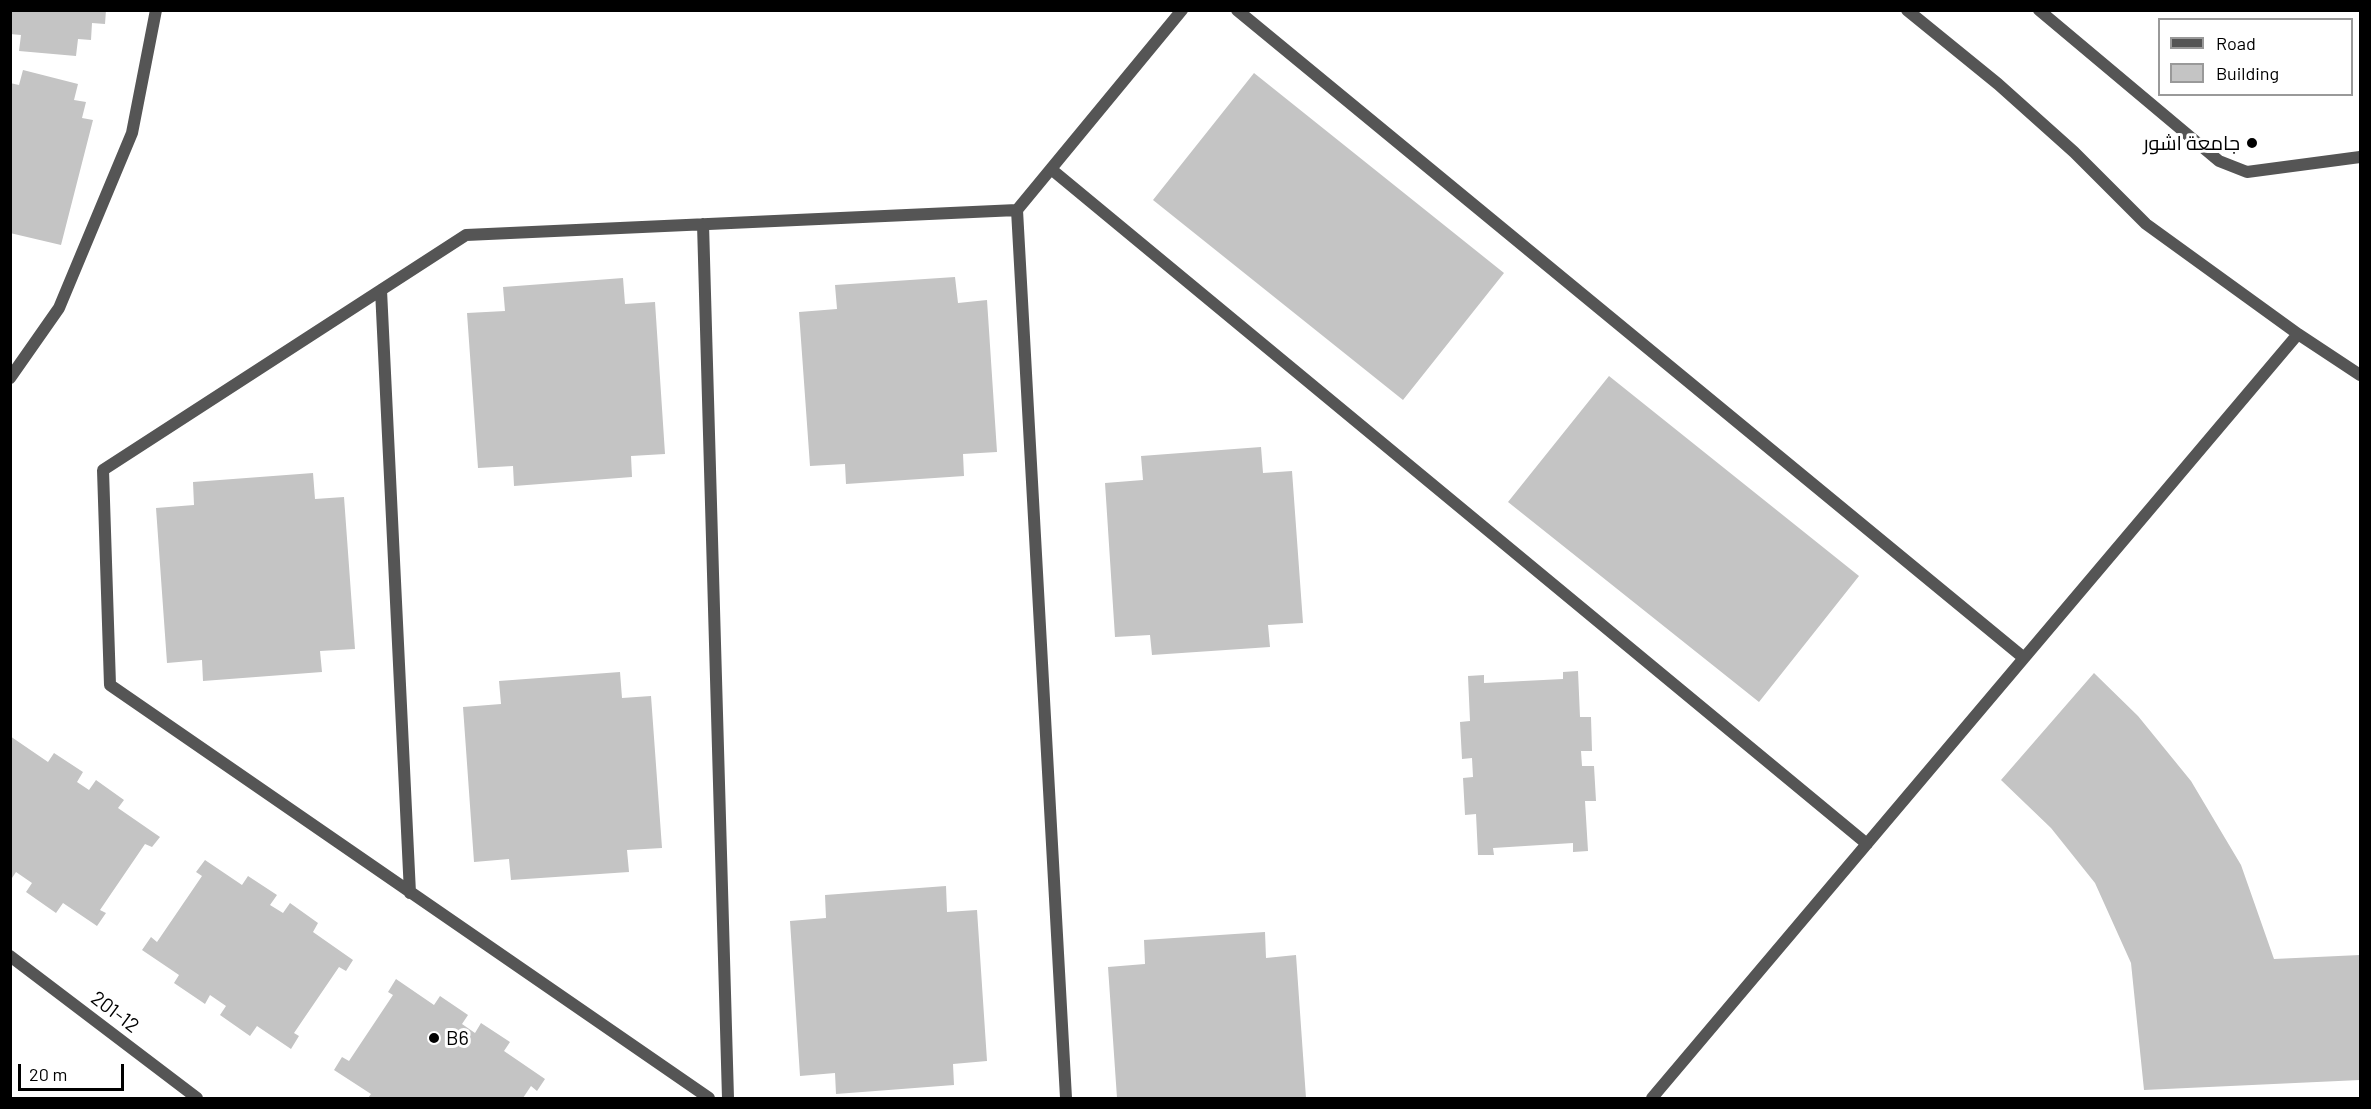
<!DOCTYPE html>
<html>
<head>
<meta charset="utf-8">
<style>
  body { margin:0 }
  #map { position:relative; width:2371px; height:1109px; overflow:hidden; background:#fff; font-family:Barlow,sans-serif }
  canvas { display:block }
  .frame { position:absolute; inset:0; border:12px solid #000; pointer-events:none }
  .legend { position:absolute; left:2158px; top:18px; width:195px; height:78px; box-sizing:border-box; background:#fff; border:2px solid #999; margin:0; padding:8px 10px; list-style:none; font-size:18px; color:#000 }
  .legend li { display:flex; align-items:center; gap:12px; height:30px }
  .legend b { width:30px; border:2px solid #999 }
  .scale { position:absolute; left:18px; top:1064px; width:106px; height:27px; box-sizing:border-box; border:3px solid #000; border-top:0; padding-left:8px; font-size:18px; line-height:21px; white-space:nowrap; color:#000; -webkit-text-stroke:4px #fff; paint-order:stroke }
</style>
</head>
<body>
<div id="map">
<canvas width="2371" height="1109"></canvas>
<div class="frame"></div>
<ul class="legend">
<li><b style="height:8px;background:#555"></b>Road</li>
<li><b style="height:16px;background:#c4c4c4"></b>Building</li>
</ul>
<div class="scale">20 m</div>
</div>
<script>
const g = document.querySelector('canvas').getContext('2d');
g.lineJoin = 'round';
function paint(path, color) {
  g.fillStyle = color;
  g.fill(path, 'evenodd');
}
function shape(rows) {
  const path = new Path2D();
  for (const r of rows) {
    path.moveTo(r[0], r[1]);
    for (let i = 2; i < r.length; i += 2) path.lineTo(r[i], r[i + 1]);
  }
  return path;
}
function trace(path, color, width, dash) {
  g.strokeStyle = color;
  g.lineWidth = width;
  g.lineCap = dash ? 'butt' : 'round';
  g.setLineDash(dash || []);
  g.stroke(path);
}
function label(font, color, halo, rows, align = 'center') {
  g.font = font + ' Barlow,Cairo,sans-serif';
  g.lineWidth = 6;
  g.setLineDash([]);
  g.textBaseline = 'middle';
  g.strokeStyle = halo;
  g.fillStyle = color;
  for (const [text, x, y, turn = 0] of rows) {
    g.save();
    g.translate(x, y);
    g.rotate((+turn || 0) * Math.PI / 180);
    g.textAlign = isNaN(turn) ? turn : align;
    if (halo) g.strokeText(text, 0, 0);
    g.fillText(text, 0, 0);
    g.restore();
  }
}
const building = shape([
  [10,10,106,10,105,24,92,23,91,40,78,39,76,56,19,51,21,35,10,34],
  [23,70,78,84,74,100,86,102,82,118,93,120,61,245,10,233,10,83,19,85],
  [1254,73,1504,273,1403,400,1153,200],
  [955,277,958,303,987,300,997,452,963,454,964,476,846,484,845,464,810,466,799,312,837,309,835,285],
  [623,278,625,304,655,302,665,454,631,456,632,477,514,486,513,466,478,468,467,313,505,311,503,287],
  [1609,376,1859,576,1759,702,1508,502],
  [1261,447,1263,473,1292,471,1303,623,1268,625,1270,647,1152,655,1150,635,1115,637,1105,483,1143,480,1141,456],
  [313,473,315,499,344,497,355,649,320,651,322,672,203,681,202,660,167,663,156,508,194,505,193,482],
  [1578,671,1580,717,1591,717,1592,751,1581,751,1582,766,1594,766,1596,801,1585,801,1588,851,1573,852,1573,843,1493,848,1494,855,1478,855,1476,814,1465,815,1463,778,1473,777,1472,758,1462,759,1460,722,1470,721,1468,676,1484,675,1484,683,1563,679,1563,672],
  [620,672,622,698,651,696,662,848,627,850,629,872,511,880,509,859,474,862,463,707,501,704,499,681],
  [2094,673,2138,716,2191,781,2241,865,2274,959,2360,955,2360,1080,2144,1090,2131,963,2095,883,2051,828,2001,780],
  [10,736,48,762,54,753,83,772,77,782,89,790,96,780,124,800,118,808,160,837,152,847,145,844,100,910,106,913,97,926,63,903,56,913,26,892,32,883,16,872,10,881],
  [205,860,242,885,248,876,277,895,270,905,283,913,290,903,318,923,313,932,353,960,346,971,339,967,294,1033,299,1036,291,1049,257,1026,250,1036,220,1015,226,1006,210,995,205,1004,174,983,179,975,142,950,151,937,157,942,202,876,196,872],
  [946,886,947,912,977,910,987,1061,953,1064,954,1085,836,1094,835,1073,800,1076,790,921,826,918,825,895],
  [1265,932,1266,958,1296,955,1306,1098,1117,1098,1108,967,1145,964,1144,940],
  [396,979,434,1005,440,996,468,1015,462,1024,475,1033,481,1023,510,1042,504,1051,545,1079,537,1091,531,1086,523,1098,368,1098,371,1094,334,1070,342,1057,349,1061,393,995,388,992]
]);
const service = shape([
  [2039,10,2219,161,2247,172,2360,157]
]);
const minor = shape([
  [1237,10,2024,658],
  [1907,10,1998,84,2074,152,2146,224,2298,334,2360,375],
  [1051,169,1867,844],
  [703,224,728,1098],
  [381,290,410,893],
  [10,378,59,308,132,133,156,10],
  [10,956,197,1098],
  [709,1098,110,685,103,470,466,235,1017,210],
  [1066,1098,1017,210,1182,10],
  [1652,1098,2298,334]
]);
const markers = [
  [2252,143,6,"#000"],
  [434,1038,6,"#000"]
];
const poiNames = [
  ["جامعة اشور",2240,143],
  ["B6",446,1038,"left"]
];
const streetNames = [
  ["201-12",115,1012,37]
];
paint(building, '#c4c4c4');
trace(service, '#555', 12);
trace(minor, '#555', 12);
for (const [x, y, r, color] of markers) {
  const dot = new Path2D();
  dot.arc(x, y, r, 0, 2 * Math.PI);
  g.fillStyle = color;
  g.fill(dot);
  trace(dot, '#fff', 2);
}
label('20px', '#000', '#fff', poiNames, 'right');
label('20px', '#000', '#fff', streetNames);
</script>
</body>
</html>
